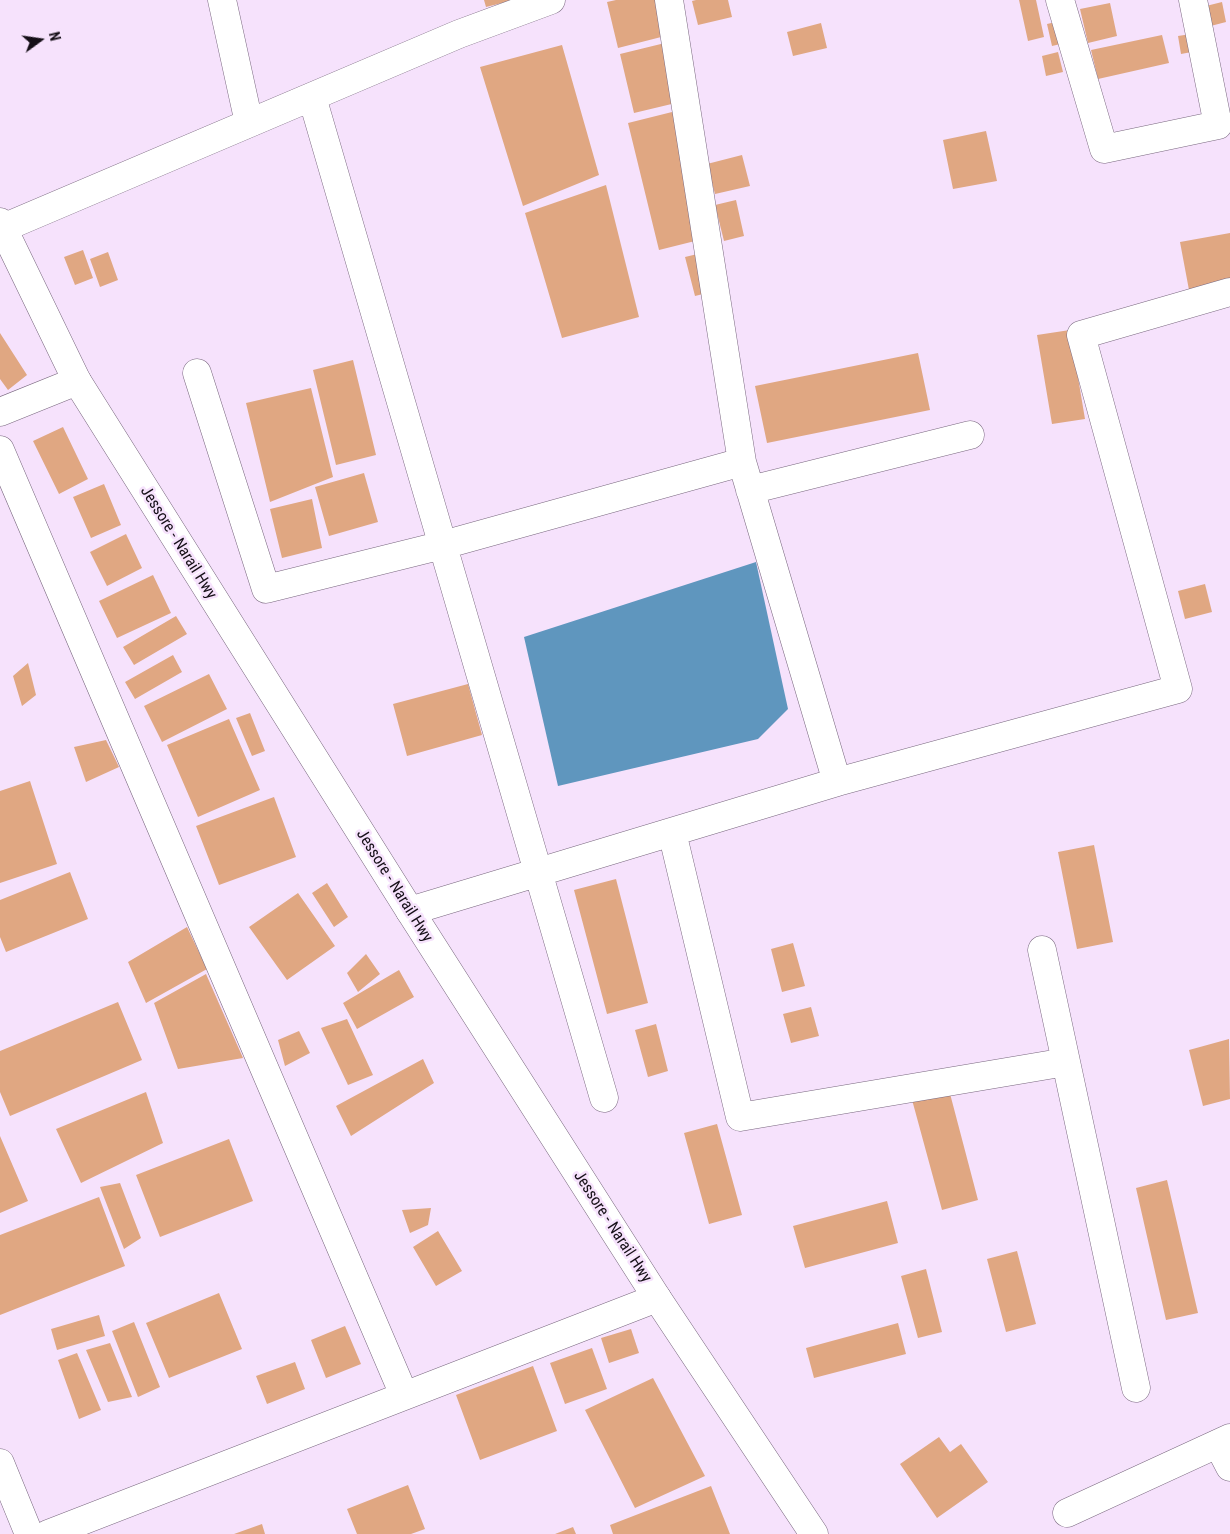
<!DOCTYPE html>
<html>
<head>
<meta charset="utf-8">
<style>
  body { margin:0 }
  #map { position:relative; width:1230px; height:1534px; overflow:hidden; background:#f6e2fc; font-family:"Roboto Condensed",sans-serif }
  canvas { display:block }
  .north { position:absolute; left:15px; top:15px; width:50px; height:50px; -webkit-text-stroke:4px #f6e2fc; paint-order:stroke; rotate:76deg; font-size:14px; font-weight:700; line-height:20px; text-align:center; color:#150f17 }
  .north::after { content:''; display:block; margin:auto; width:18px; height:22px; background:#150f17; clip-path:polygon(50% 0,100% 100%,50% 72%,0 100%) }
</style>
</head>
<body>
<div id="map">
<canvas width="1230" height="1534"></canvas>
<div class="north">N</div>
</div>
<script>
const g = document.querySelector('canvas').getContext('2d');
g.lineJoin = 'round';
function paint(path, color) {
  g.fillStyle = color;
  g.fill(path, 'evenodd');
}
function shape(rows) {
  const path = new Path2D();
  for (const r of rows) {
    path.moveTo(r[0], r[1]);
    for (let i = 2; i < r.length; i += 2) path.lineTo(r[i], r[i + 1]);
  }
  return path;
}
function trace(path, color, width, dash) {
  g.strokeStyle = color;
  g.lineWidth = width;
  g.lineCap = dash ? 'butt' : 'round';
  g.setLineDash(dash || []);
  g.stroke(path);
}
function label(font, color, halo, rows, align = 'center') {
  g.font = font + ' "Roboto Condensed",sans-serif';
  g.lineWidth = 5;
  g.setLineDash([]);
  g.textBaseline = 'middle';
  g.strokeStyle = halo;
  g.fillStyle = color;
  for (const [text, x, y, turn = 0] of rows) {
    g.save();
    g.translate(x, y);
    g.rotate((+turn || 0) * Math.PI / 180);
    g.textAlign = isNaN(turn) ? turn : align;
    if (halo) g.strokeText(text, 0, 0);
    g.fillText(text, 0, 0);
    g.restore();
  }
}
const water = shape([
  [756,562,788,709,758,739,558,786,524,637]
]);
const building = shape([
  [484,0,510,0,510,1,486,7],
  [616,0,661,0,669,35,618,48,607,2],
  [696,0,728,0,732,17,698,25,692,1],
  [1019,0,1036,0,1044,37,1028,41],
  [1222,2,1226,22,1203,28,1198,8],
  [1110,3,1117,36,1088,43,1080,9],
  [1073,18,1078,40,1052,46,1047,24],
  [821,23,827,48,793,56,787,32],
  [1210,31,1213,48,1181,54,1178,36],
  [1162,35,1169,63,1098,79,1091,50],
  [665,43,680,102,634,113,620,54],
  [562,45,599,175,523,206,480,67],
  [1058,52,1063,72,1046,76,1042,56],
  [680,110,711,237,659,250,628,123],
  [986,131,997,181,953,189,943,140],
  [742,155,750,186,715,194,707,164],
  [606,185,639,317,562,338,525,213],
  [736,200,744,236,724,241,715,205],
  [1230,233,1230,283,1189,290,1180,242],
  [83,250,93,278,75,285,64,257],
  [714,250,723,289,695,296,685,257],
  [108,252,118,280,100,287,90,259],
  [1070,330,1085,419,1052,424,1037,335],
  [0,333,27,375,8,390,0,379],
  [918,353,930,410,767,443,755,386],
  [353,360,376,455,336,465,313,370],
  [311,388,333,477,270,502,246,403],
  [63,427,88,479,59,494,33,441],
  [364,473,378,522,329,536,315,487],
  [104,484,121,525,91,538,73,497],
  [312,499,322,548,282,558,270,509],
  [126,534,142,568,107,586,90,552],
  [153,575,171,613,117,638,99,601],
  [1205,584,1212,612,1185,619,1178,591],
  [176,616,187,634,134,665,123,647],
  [173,655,182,672,135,699,125,682],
  [28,663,36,695,22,706,13,676],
  [209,674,227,709,162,742,144,706],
  [468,684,482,735,407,756,393,704],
  [250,713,265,751,252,756,236,718],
  [229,719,260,790,198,817,167,745],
  [106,740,119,767,86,782,74,747],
  [30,781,57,864,0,883,0,791],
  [274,797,296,857,219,885,196,826],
  [1094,845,1113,942,1077,949,1058,852],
  [70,872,88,919,6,952,0,937,0,900],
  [616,879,648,1003,607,1014,574,890],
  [327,883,348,917,334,927,312,893],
  [298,893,335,946,287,980,249,927],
  [187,927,207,969,146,1003,128,962],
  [793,943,805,986,782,992,771,949],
  [366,954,380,974,358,992,347,973],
  [399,970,414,997,357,1029,343,1003],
  [206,974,243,1058,178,1069,154,1003],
  [118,1002,142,1060,10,1116,0,1092,0,1051],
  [811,1007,819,1036,791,1043,783,1014],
  [347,1019,373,1075,348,1085,321,1028],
  [656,1024,668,1071,648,1077,635,1030],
  [299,1031,310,1053,285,1066,278,1040],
  [1229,1039,1230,1099,1203,1106,1189,1050],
  [423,1059,434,1083,351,1136,336,1106],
  [948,1086,978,1200,942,1210,911,1096],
  [146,1092,163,1143,81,1183,56,1129],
  [717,1124,742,1215,709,1224,684,1133],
  [0,1136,28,1201,0,1213],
  [229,1139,253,1201,160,1237,136,1175],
  [1167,1180,1198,1313,1166,1320,1136,1188],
  [120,1183,141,1238,124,1249,100,1187],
  [99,1197,125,1266,0,1315,0,1235],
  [887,1201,898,1243,805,1268,793,1226],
  [431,1208,428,1225,410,1233,402,1210],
  [438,1231,462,1271,436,1286,413,1247],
  [1017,1251,1036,1324,1006,1332,987,1259],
  [926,1269,942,1332,918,1338,901,1276],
  [219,1293,242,1349,169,1378,146,1323],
  [99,1315,105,1336,57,1350,51,1329],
  [134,1322,160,1387,138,1397,112,1331],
  [898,1323,906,1354,814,1378,806,1348],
  [345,1326,361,1364,326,1378,311,1340],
  [631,1329,639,1353,609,1363,601,1338],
  [110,1343,132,1397,108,1402,86,1350],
  [592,1348,607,1389,565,1404,550,1363],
  [77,1353,101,1410,79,1419,58,1360],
  [295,1362,305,1389,267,1404,256,1376],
  [533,1366,557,1431,480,1460,456,1395],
  [653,1378,705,1476,635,1508,585,1410],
  [939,1437,950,1452,961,1444,988,1482,937,1518,900,1464],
  [408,1485,425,1529,411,1534,357,1534,347,1509],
  [711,1486,730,1534,613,1534,610,1525],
  [262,1524,265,1534,234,1534],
  [573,1527,576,1534,555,1534]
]);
const minor = shape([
  [222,0,249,123],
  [669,0,742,462],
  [1060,0,1104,149,1218,125,1193,0],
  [312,97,604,1098],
  [3,228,459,34,551,0],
  [197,373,266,589,443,545,742,462,837,782],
  [0,412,77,381],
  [0,450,404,1395],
  [750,490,970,435],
  [672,832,740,1117,1066,1062],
  [410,911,837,782,1178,689,1081,335,1230,292],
  [1042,950,1136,1388],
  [1218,1444,1230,1467],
  [0,1463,29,1534],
  [1067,1513,1230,1438],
  [48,1534,657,1298]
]);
const trunk = shape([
  [0,222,77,381,410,911,657,1298,814,1534]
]);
const streetNames = [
  ["Jessore - Narail Hwy",178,543,58],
  ["Jessore - Narail Hwy",394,886,58],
  ["Jessore - Narail Hwy",612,1227,57]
];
paint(water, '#5f96be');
paint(building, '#e0a782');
trace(minor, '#79687f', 29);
trace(trunk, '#79687f', 29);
trace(minor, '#fff', 28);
trace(trunk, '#fff', 28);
label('16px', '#150f17', '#f6e2fc', streetNames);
</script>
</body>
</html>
